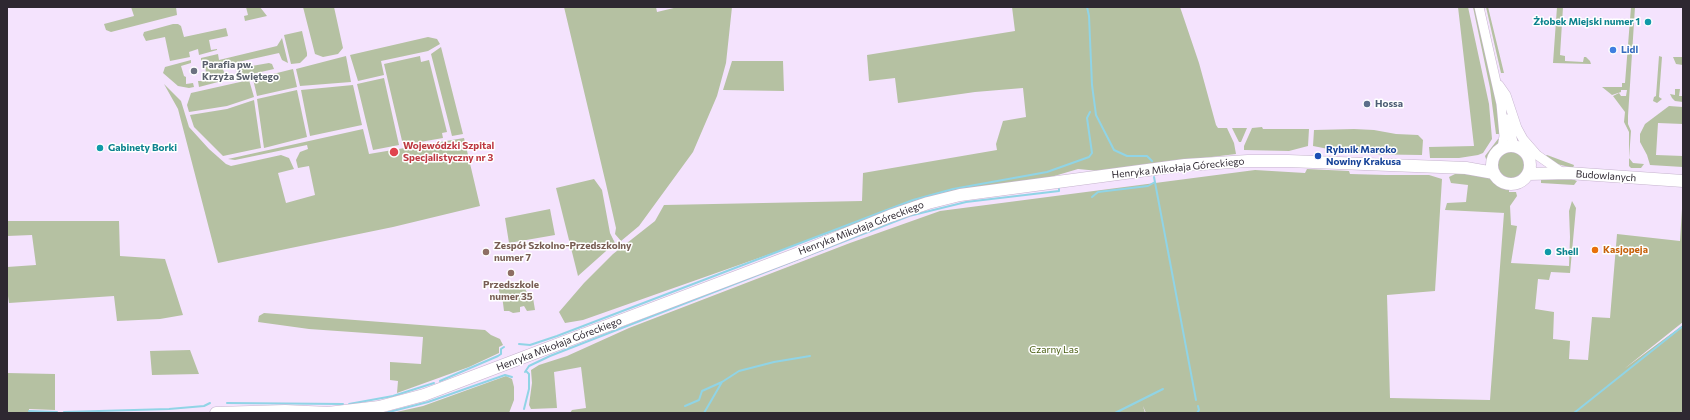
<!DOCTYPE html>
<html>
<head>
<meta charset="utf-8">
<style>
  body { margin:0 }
  #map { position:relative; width:1690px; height:420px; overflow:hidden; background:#f4e3fd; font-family:Commissioner,sans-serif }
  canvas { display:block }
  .frame { position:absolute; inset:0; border:8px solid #2e2831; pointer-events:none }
</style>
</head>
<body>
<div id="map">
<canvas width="1690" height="420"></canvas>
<div class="frame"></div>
</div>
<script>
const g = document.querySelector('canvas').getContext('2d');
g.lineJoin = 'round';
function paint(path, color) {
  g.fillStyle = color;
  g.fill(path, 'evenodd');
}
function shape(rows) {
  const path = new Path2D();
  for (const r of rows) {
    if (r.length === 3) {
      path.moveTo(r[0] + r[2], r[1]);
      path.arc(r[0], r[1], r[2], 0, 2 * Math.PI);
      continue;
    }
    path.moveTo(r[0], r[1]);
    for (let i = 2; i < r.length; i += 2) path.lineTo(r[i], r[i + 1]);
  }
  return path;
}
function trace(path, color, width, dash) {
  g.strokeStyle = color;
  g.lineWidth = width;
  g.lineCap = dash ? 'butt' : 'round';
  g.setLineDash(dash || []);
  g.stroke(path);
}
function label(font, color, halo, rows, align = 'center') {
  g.font = font + ' Commissioner,sans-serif';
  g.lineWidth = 3;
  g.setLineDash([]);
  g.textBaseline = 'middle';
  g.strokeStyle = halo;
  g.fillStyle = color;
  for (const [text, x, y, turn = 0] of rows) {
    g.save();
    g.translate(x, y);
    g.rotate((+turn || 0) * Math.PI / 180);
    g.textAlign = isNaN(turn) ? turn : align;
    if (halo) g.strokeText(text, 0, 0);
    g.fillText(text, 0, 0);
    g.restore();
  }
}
const green = shape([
  [131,7,176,7,177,15,111,32,106,30,104,24,134,16],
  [246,7,260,7,267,16,245,21,244,16,248,15],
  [303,7,334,7,343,48,338,54,323,57,315,54],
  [564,7,656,7,657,12,678,7,718,7,718,8,719,7,732,7,726,63,717,96,693,152,639,226,621,241,615,234,616,228,606,184],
  [1012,7,1180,7,1199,63,1216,125,1218,128,1227,128,1234,143,1236,154,1099,171,1078,169,1051,177,909,205,583,320,565,323,559,312,584,283,613,254,655,221,664,205,862,201,863,173,997,150,996,144,1003,121,1026,117,1023,88,975,92,898,103,895,78,869,81,867,55,1015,31],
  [1458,7,1468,7,1489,104,1492,139,1483,153,1478,155,1459,158,1430,158,1429,147,1474,146],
  [1473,7,1475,7,1498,108,1502,134,1496,134,1490,88],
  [1486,7,1488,7,1504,73,1501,73],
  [1557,7,1563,7,1560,55,1565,56,1565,61,1583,62,1584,57,1586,57,1590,61,1591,64,1553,63],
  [1631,7,1635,7,1628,116,1628,124,1631,131,1629,158,1633,163,1644,164,1641,168,1631,168,1629,166,1629,132,1624,122,1625,112,1613,96,1619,93,1621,96,1626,96,1627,90,1621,90,1621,92,1612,95,1602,87,1622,87,1622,83,1625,83],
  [173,24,178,24,181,26,184,37,226,28,228,36,209,40,211,50,217,49,217,50,199,55,198,49,189,52,190,57,170,61,165,37,146,41,143,35,144,32],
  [302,31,307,53,307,56,300,63,291,64,284,35],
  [428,37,437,39,440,44,428,51,381,61,384,75,358,81,350,55],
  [282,38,288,63,282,60,279,53,225,65,222,67,224,72,222,78,218,82,199,87,198,81,205,81,207,77,204,62,201,61,201,58,218,54,219,60,277,46],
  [441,47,463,134,452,136,431,54],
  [346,56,351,82,300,86,296,69],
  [420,56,421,62,429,60,447,132,442,133,443,138,403,145,384,64],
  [1659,56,1662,57,1659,97,1662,99,1657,103,1653,101,1654,97,1656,96],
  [1673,57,1683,57,1683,65,1676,64],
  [191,60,191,63,181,66,184,76,186,77,186,84,193,83,194,87,189,88,178,86,163,73,165,67],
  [732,61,783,61,784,91,723,90],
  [269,63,272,64,274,69,243,76,238,74,238,70,240,68],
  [293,69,297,87,257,96,253,79],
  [384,78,399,145,373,150,357,84],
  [249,80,254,97,227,106,189,112,187,105,191,93],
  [164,84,181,101,189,127,209,149,226,164,231,166,281,155,289,158,294,169,278,173,286,203,315,195,309,166,298,168,296,160,300,152,308,149,307,145,235,160,228,159,363,129,369,154,464,138,480,206,393,227,218,263,178,109],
  [353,85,362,125,310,136,301,90],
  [1675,89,1680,89,1679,96,1683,96,1683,102,1675,101,1672,98,1670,94,1675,95],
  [297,90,307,137,264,148,257,99],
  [254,100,261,148,223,156,194,127,190,115,227,109],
  [1669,106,1683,107,1683,124,1658,123,1656,155,1683,156,1683,167,1650,165,1647,155,1640,142,1640,134,1645,124],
  [1262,127,1263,129,1309,129,1308,146,1289,151,1244,150,1244,146,1252,128],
  [1232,128,1247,128,1241,142,1239,142],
  [1354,129,1374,130,1396,134,1418,135,1423,140,1422,155,1354,154,1313,146,1314,130],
  [1498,139,1501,139,1498,147,1492,156,1486,159,1485,156],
  [1511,165,13],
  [1547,155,1574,165,1573,168,1557,164,1544,157],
  [1307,169,1349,171,1350,174,1386,175,1429,175,1442,179,1435,291,1387,295,1390,398,1490,400,1504,213,1505,213,1445,210,1447,203,1466,202,1468,185,1451,183,1449,177,1457,173,1450,172,1494,178,1501,184,1512,188,1509,188,1509,192,1516,192,1517,196,1510,206,1511,225,1517,226,1511,263,1569,266,1570,237,1569,211,1572,201,1576,208,1570,273,1551,272,1549,280,1538,279,1535,309,1554,312,1553,339,1570,341,1569,359,1588,360,1592,317,1610,318,1617,234,1680,241,1683,193,1683,322,1624,369,1683,325,1683,413,1146,413,1143,406,1145,413,570,413,572,410,586,408,581,367,554,372,557,408,531,409,529,405,532,383,531,370,539,365,567,356,629,328,850,243,940,211,1255,170,1305,173],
  [1541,175,1572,179,1577,181,1574,185,1541,183],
  [594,179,602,190,610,233,615,243,578,276,556,188],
  [550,209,555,235,509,243,505,218],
  [7,221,119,221,120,256,165,259,183,315,160,319,117,321,114,296,9,303,7,289,7,267,36,265,32,235,7,236],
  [524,281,526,291,533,298,535,310,527,311,524,306,520,307,520,312,513,313,509,311,504,311,502,295,500,295,498,286],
  [264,313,485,330,491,335,500,339,503,345,499,347,499,353,469,367,397,393,398,381,390,380,390,362,421,364,423,337,309,329,258,322,259,316],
  [190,350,199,374,152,375,150,351],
  [7,373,55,374,55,410,29,409,29,413,7,412],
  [506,376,512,379,514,387,514,400,509,413,392,413,423,406]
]);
const stream = shape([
  [1087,7,1089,16,1092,85,1096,115,1114,150,1127,156,1147,156,1152,161],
  [1154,177,1196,400],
  [1092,197,1098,192,1148,186,1155,182],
  [519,344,530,345,557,336,913,200,953,189,1047,172,1089,157,1092,153,1087,118,1090,112],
  [525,372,529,366,550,356,909,216,966,202,1059,191,1059,189],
  [440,381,498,356,501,354,501,349,504,347],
  [227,403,343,404],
  [349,404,393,396,434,383],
  [685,406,699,400,702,391,722,382],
  [524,409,529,389,529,374,527,372],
  [29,411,57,412],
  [64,412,169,409,204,406,210,403],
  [385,413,428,402,505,375,512,377],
  [704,413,722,382,739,371,774,362,810,356],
  [1115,413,1163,389],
  [1197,413,1199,410,1198,406],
  [1574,413,1683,326]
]);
const minor = shape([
  [1479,7,1501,104,1504,136,1502,148],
  [1499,85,1506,95,1517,128,1523,139,1537,155,1560,171],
  [1507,119,1514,146]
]);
const major = shape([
  [1511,165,19],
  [1528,174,1568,173,1683,181],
  [216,413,285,411,330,413],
  [328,413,379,407,424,395,799,253,890,216,928,203,960,195,1185,165,1248,161,1288,161,1466,168,1494,173]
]);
const markers = [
  [1648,22,4,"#0f9aa8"],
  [1613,50,4,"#3f7fe0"],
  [194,71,4,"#6b7280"],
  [1367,104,4,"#5c6f8a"],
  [100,148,4,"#0f9aa8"],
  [394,152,5,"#e0444e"],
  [1318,156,4,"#1a4fb4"],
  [1595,250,4,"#e8710a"],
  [486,252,4,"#8d6e63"],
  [1548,252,4,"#0f9aa8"],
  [511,273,4,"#8d6e63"]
];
const cultureNames = [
  ["Żłobek Miejski numer 1",1640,22,"right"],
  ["Gabinety Borki",108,148],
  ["Shell",1556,252]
];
const shopNames = [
  ["Lidl",1621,50]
];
const worshipNames = [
  ["Parafia pw.",202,65],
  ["Krzyża Świętego",202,77]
];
const serviceNames = [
  ["Hossa",1375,104]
];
const healthNames = [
  ["Wojewódzki Szpital",403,146],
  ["Specjalistyczny nr 3",403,158]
];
const transitNames = [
  ["Rybnik Maroko",1326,150],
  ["Nowiny Krakusa",1326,162]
];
const streetNames = [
  ["Henryka Mikołaja Góreckiego",1178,168,-6],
  ["Budowlanych",1606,176,4],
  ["Henryka Mikołaja Góreckiego",861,228,-21],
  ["Henryka Mikołaja Góreckiego",559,344,-21]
];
const educationNames = [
  ["Zespół Szkolno-Przedszkolny",494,246],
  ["numer 7",494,258],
  ["Przedszkole",511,285,"center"],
  ["numer 35",511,297,"center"]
];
const foodNames = [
  ["Kasjopeja",1603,250]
];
const parkNames = [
  ["Czarny Las",1054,350]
];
paint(green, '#b5c1a2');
trace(stream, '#90d4e6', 2);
trace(minor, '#c5b4cd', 10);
trace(major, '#c5b4cd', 13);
trace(minor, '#fff', 9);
trace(major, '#fff', 12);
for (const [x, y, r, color] of markers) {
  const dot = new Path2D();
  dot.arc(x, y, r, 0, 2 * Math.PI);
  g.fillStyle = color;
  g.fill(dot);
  trace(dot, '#fff', 1.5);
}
label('bold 10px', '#0d838f', '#fff', cultureNames, 'left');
label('bold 10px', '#366cbe', '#fff', shopNames, 'left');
label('bold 10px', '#5b616d', '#fff', worshipNames, 'left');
label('bold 10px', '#4e5e75', '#fff', serviceNames, 'left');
label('bold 10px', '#be3a42', '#fff', healthNames, 'left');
label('bold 10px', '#164399', '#fff', transitNames, 'left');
label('10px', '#2e2831', '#fff', streetNames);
label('bold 10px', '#785e54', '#fff', educationNames, 'left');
label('bold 10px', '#c56008', '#fff', foodNames, 'left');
label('10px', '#4a5f13', '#fff', parkNames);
</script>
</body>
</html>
